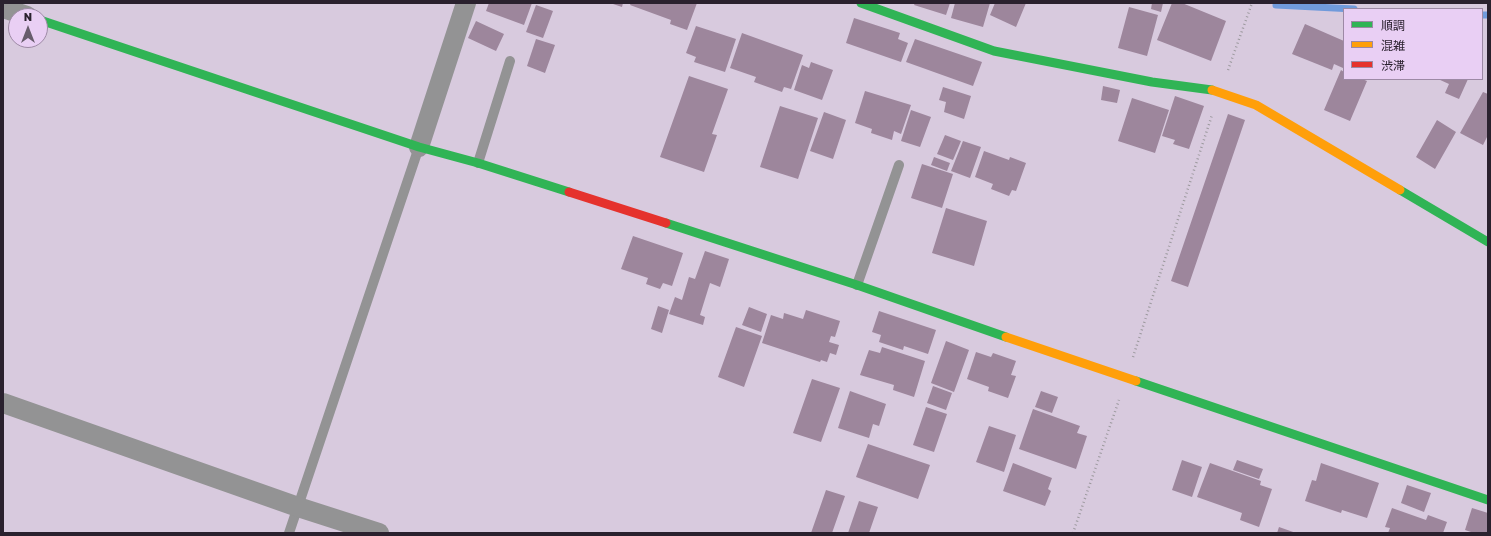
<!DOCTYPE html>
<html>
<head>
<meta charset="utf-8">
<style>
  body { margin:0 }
  #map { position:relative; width:1491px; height:536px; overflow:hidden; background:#d8cade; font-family:"Golos Text","Noto Sans JP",sans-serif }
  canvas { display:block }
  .frame { position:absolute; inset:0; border:4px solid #2a212e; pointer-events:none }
  .legend { position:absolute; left:1343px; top:8px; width:140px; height:72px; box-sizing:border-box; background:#e9cff4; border:1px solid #9d89a5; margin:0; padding:5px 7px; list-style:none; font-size:12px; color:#2a212e }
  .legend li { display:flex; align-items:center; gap:8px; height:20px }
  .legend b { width:20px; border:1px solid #9d89a5 }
  .north { position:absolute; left:8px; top:8px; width:40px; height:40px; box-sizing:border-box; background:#e9cff4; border:1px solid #9d89a5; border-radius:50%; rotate:0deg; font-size:11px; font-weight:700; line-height:16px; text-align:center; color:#2a212e }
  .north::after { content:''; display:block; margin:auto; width:14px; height:18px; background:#675c6c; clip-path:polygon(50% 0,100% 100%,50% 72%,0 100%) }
</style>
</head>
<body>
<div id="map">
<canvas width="1491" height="536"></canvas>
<div class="frame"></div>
<ul class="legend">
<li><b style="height:5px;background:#30b455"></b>順調</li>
<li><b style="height:5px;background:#ff9f0a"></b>混雑</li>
<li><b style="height:5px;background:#e5322d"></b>渋滞</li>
</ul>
<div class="north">N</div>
</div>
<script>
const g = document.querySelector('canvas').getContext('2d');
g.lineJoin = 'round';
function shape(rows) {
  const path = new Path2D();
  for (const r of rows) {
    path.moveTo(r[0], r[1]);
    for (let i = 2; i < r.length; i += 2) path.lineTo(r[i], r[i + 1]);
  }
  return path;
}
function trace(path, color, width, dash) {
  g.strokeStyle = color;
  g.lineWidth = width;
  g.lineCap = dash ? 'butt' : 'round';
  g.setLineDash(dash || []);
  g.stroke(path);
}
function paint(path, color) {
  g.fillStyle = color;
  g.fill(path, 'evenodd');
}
const stream = shape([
  [1276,5,1354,9],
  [1482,15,1488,15]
]);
const building = shape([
  [489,3,532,3,524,25,486,11],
  [610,3,623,3,622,7],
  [631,3,697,3,687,30,670,24,671,20,630,5],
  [915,3,950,3,946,15,914,5],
  [955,3,990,3,983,27,951,18],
  [995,3,1026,3,1016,27,990,15],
  [1152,3,1163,3,1161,12,1151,9],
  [1172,3,1182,3,1226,21,1211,61,1157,40],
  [536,5,553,11,543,38,526,32],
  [1129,7,1158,15,1147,56,1118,48],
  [854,18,900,33,898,39,908,43,901,62,846,43],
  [476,21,504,34,496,51,468,38],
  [1305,24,1344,41,1343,68,1334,64,1332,70,1292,54],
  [696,26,736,39,725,72,694,62,696,57,686,53],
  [742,33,803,55,791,89,784,87,782,92,754,82,756,77,730,68],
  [536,39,555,45,545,73,527,66],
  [915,39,982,62,973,86,906,62],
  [811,62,833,70,822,100,794,90,802,65,809,68],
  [1341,70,1344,72,1344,79,1362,79,1367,81,1350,121,1324,110],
  [689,76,728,89,712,134,717,135,704,172,660,157],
  [1438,79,1468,79,1459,99,1445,93,1449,84],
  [1103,86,1120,90,1117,103,1101,100],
  [943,87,971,96,964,119,944,112,946,102,939,100],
  [865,91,911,105,901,134,894,131,892,140,871,133,872,129,855,123],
  [1483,92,1488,94,1488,135,1483,145,1460,133],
  [1175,96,1204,106,1189,149,1173,144,1175,140,1162,136],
  [1132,98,1169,110,1155,153,1118,141],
  [780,106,818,118,798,179,760,167],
  [911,110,931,117,920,147,901,141],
  [824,112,846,120,833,159,810,151],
  [1228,114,1245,120,1188,287,1171,281],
  [1437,120,1456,132,1435,169,1416,157],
  [945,135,961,141,953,160,937,154],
  [963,141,981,147,970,178,951,171],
  [984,151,1009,160,1010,157,1026,163,1016,191,1012,190,1009,196,991,189,993,184,975,177],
  [934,157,950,163,947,171,931,165],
  [922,164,953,174,942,208,911,198],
  [946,208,987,221,974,266,932,253],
  [633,236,683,253,672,286,663,283,660,289,646,284,648,278,621,269],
  [705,251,729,259,720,287,710,283,700,315,705,317,703,325,669,314,675,297,682,300,689,277,695,279],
  [658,306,669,310,662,333,651,329],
  [749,307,767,314,761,332,742,325],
  [806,310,840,321,835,337,831,336,829,342,839,345,836,355,830,353,827,362,821,360,820,362,762,343,771,315,783,319,784,313,803,319],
  [879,311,936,330,928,354,904,346,903,350,879,342,881,335,872,332],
  [736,327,762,336,744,387,718,377],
  [946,341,969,350,954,392,931,383],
  [882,347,925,361,914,397,893,390,894,385,860,375,869,350,880,353],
  [976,352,991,357,993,353,1016,361,1011,375,1016,376,1008,398,988,391,989,387,967,379],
  [812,379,840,388,821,442,793,433],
  [933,386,952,393,946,410,927,403],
  [850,391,886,404,879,426,873,424,869,438,838,428],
  [1041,391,1058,397,1052,413,1035,407],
  [926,407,947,414,934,452,913,445],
  [1033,409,1080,426,1077,433,1087,436,1076,469,1019,449],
  [989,426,1016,435,1004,472,976,462],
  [868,444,930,465,918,499,856,477],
  [1182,460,1202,467,1192,497,1172,490],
  [1237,460,1263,469,1259,479,1233,470],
  [1013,463,1052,478,1048,489,1051,491,1045,506,1003,491],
  [1210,463,1261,481,1260,485,1272,489,1259,527,1240,520,1242,513,1197,497],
  [1321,463,1379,483,1367,518,1342,510,1341,513,1305,501,1312,480,1316,481],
  [1407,485,1431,493,1424,512,1401,503],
  [826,490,845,496,832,533,811,533],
  [859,501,878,507,869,533,848,533],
  [1392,508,1426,520,1428,515,1447,522,1443,533,1388,533,1390,528,1385,527],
  [1472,508,1488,513,1488,533,1474,533,1465,530],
  [1279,527,1296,533,1277,533]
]);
const path = shape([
  [1228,70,1252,3],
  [1133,357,1212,115],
  [1073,533,1119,400]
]);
const lane = shape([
  [478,163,510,61],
  [857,285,899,165],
  [289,533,419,147]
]);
const street = shape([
  [3,8,27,16],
  [419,147,466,3],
  [3,403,298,507,379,533]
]);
const fast = shape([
  [861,3,994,51,1152,82,1212,90],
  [40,20,419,147,478,163,569,192],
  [1400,190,1488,242],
  [666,223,857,285,1006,337],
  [1136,381,1488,500]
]);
const slow = shape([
  [1212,90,1256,105,1400,190],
  [1006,337,1136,381]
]);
const jam = shape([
  [569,192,666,223]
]);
trace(stream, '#709adb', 7);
paint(building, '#9d869c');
trace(path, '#9c999e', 2.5, [1, 3]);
trace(lane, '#939394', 10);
trace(street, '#939394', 20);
trace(fast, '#30b455', 9);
trace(slow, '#ff9f0a', 9);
trace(jam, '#e5322d', 9);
</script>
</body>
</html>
